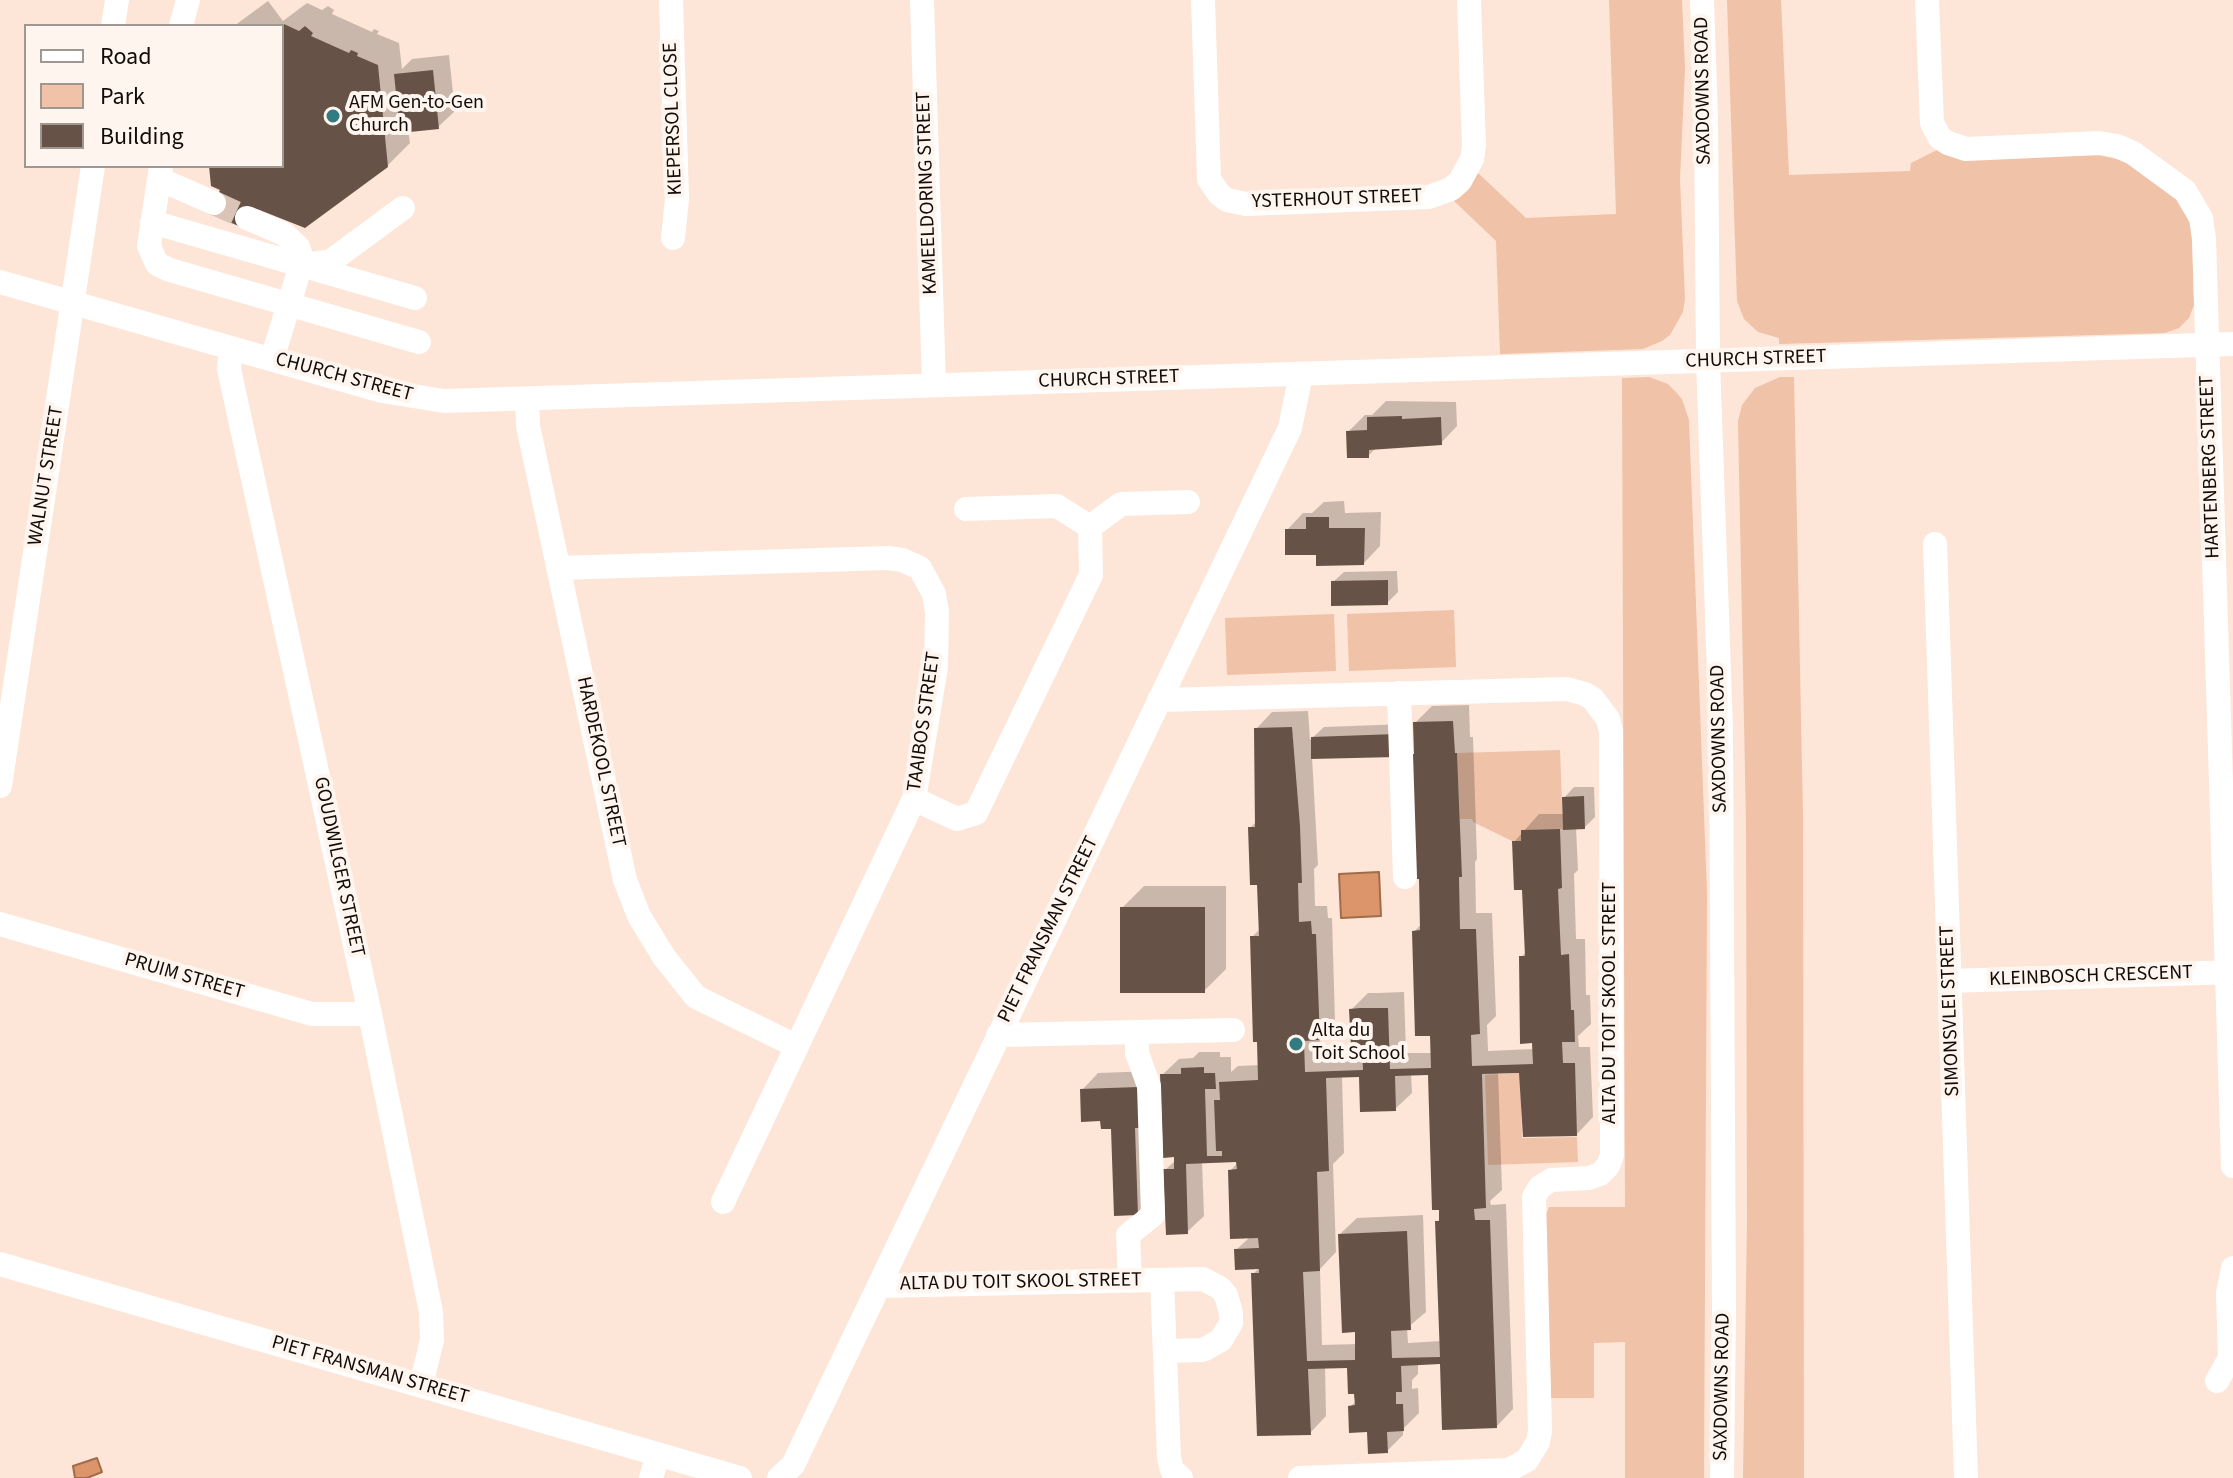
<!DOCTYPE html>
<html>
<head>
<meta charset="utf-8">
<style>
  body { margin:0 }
  #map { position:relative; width:2233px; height:1478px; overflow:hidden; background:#fde5d7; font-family:"Source Sans 3",sans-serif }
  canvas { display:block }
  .legend { position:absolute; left:24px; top:24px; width:260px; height:144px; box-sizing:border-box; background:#fff5ef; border:2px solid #a19792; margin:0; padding:10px 14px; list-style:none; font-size:24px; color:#130b07 }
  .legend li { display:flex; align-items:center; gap:16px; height:40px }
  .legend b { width:40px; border:2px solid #a19792 }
</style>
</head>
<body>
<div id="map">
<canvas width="2233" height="1478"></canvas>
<ul class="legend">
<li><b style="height:10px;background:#fff"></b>Road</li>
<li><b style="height:22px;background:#f0c2a8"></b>Park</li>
<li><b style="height:22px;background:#665247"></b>Building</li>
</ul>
</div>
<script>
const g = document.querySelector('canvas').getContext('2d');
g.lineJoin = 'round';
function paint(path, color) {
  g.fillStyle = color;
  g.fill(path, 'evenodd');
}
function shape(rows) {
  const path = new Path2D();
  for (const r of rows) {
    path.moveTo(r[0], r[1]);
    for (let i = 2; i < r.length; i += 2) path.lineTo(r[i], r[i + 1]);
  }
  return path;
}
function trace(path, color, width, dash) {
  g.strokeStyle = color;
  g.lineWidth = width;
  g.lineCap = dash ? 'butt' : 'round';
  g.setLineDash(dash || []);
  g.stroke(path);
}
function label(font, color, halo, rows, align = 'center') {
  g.font = font + ' "Source Sans 3",sans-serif';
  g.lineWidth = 8;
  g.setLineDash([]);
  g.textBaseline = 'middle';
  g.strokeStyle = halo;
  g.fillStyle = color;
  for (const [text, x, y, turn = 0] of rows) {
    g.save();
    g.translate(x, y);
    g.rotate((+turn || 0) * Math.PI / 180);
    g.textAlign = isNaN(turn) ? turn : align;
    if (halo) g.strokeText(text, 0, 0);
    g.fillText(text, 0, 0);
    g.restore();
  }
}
const green = shape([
  [1609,0,1682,0,1685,68,1680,179,1685,299,1683,312,1670,335,1662,341,1643,349,1500,354,1496,241,1452,199,1478,173,1526,218,1616,214],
  [1727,0,1781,0,1789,175,1910,171,1911,163,1937,150,1964,159,2099,155,2125,161,2179,201,2185,210,2192,227,2194,305,2189,318,2179,328,2165,333,1779,344,1779,338,1758,332,1744,319,1737,301],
  [1649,377,1668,384,1675,391,1682,399,1689,420,1707,894,1704,1478,1625,1478,1625,1342,1594,1343,1594,1398,1551,1398,1545,1217,1549,1207,1625,1207,1622,378],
  [1780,377,1794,377,1803,815,1804,1478,1743,1478,1747,1221,1746,821,1738,421,1742,405,1755,388],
  [1454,610,1456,667,1349,671,1347,614],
  [1334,614,1336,671,1227,675,1225,618],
  [1560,750,1563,829,1521,830,1521,841,1512,841,1473,822,1472,819,1460,819,1457,753],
  [1520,1073,1522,1138,1577,1137,1578,1162,1488,1165,1485,1075]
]);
const water = shape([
  [1379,872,1381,916,1341,918,1339,874,1379,872],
  [97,1458,102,1472,87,1478,75,1478,73,1466,97,1458]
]);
const shadow = shape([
  [268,1,283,21,307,3,322,10,328,6,334,10,332,14,372,32,374,29,379,31,377,34,399,43,402,69,412,59,449,55,455,111,438,127,408,130,410,143,387,166,260,208,242,226,211,166,282,166,282,26,234,26],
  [1386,401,1456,402,1457,426,1441,443,1376,448,1368,456,1348,432,1365,415,1372,415],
  [1344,501,1345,513,1381,512,1380,546,1364,563,1318,553,1287,530,1303,513,1312,513,1324,502],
  [1397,571,1398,592,1387,603,1333,582,1344,572],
  [1469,705,1470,737,1473,737,1477,859,1475,862,1476,913,1492,913,1496,1016,1487,1025,1488,1051,1534,1049,1521,957,1527,951,1524,888,1514,842,1539,814,1564,814,1564,798,1574,787,1594,787,1595,817,1585,827,1576,828,1578,870,1574,874,1576,939,1585,939,1586,995,1590,995,1591,1024,1578,1036,1579,1047,1590,1047,1593,1117,1577,1134,1521,1071,1498,1071,1502,1190,1490,1201,1491,1205,1506,1204,1513,1409,1497,1426,1442,1362,1418,1363,1418,1374,1412,1380,1412,1389,1418,1388,1419,1413,1403,1429,1403,1435,1387,1451,1350,1407,1356,1401,1349,1366,1325,1366,1326,1416,1310,1433,1253,1274,1260,1267,1236,1250,1250,1237,1230,1171,1240,1160,1202,1161,1204,1216,1187,1232,1165,1170,1176,1160,1162,1075,1179,1059,1193,1058,1199,1052,1220,1052,1220,1057,1231,1057,1231,1072,1238,1066,1260,1065,1252,937,1260,929,1259,883,1250,828,1257,821,1256,729,1272,712,1308,711,1310,740,1324,727,1405,724,1406,744,1312,757,1318,865,1314,869,1315,906,1327,906,1328,918,1332,918,1335,1021,1320,1037,1321,1056,1364,1055,1351,1010,1368,993,1378,993,1404,992,1406,1053,1433,1053,1414,932,1422,923,1412,755,1416,752,1415,723,1432,706],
  [1411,1073,1429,1073,1441,1218,1437,1222,1441,1341,1408,1343,1407,1328,1426,1312,1423,1215,1357,1218,1340,1234,1357,1344,1322,1345,1320,1269,1336,1252,1333,1164,1344,1153,1342,1076,1361,1075,1395,1109,1412,1093],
  [1144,886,1226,886,1226,969,1204,991,1122,908],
  [1154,1071,1153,1196,1137,1213,1113,1127,1102,1119,1082,1090,1098,1073]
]);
const building = shape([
  [284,24,299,31,305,26,313,33,311,36,349,53,351,50,358,53,357,56,378,65,388,167,305,228,252,207,243,228,209,213,220,190,211,186,209,166,282,166],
  [433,70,439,129,400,133,394,74],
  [1402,416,1402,419,1441,417,1442,445,1369,450,1369,458,1347,458,1346,431,1367,430,1367,417],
  [1306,517,1329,517,1329,528,1365,528,1364,565,1316,566,1316,555,1285,555,1285,529,1306,529],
  [1388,580,1388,605,1331,606,1331,581],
  [1453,721,1455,753,1457,753,1462,877,1459,877,1460,929,1476,929,1480,1034,1471,1035,1472,1066,1533,1064,1532,1043,1520,1044,1519,956,1525,956,1522,890,1514,890,1512,841,1521,841,1521,830,1560,829,1562,888,1558,889,1561,955,1569,954,1571,1010,1574,1010,1575,1042,1562,1042,1563,1063,1575,1063,1577,1136,1523,1137,1519,1073,1482,1074,1486,1208,1474,1209,1475,1220,1490,1220,1497,1428,1442,1430,1440,1364,1401,1366,1402,1392,1396,1392,1396,1404,1403,1404,1404,1431,1387,1432,1388,1453,1368,1454,1367,1432,1349,1433,1348,1406,1355,1405,1354,1394,1348,1394,1347,1368,1308,1369,1311,1435,1257,1436,1251,1273,1259,1273,1259,1269,1235,1270,1234,1249,1259,1248,1258,1238,1230,1239,1228,1170,1237,1169,1236,1162,1186,1164,1188,1234,1166,1235,1163,1169,1174,1169,1174,1157,1163,1158,1160,1074,1181,1074,1181,1068,1204,1067,1204,1073,1215,1073,1216,1089,1205,1089,1207,1156,1222,1156,1222,1151,1216,1151,1214,1100,1220,1100,1219,1082,1258,1080,1257,1042,1253,1042,1250,936,1259,936,1257,885,1250,885,1248,827,1255,827,1254,728,1292,727,1300,826,1302,883,1298,883,1299,922,1311,921,1312,934,1316,934,1320,1040,1304,1041,1305,1072,1363,1070,1362,1048,1351,1048,1349,1009,1360,1008,1388,1008,1390,1069,1431,1068,1430,1036,1415,1036,1412,931,1420,930,1419,879,1409,879,1410,755,1414,754,1413,722],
  [1428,1075,1432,1210,1439,1210,1439,1221,1435,1221,1440,1357,1392,1358,1391,1331,1411,1330,1407,1231,1338,1234,1342,1333,1355,1332,1355,1360,1307,1361,1303,1272,1320,1271,1317,1172,1329,1171,1326,1078,1359,1077,1360,1112,1396,1111,1395,1076],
  [1396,734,1396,757,1311,759,1311,737],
  [1584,796,1585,829,1563,830,1562,797],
  [1120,907,1205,907,1205,993,1120,993],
  [1138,1087,1140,1128,1135,1128,1138,1215,1114,1216,1111,1129,1101,1129,1100,1121,1081,1122,1080,1089]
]);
const minorTunnel = shape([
  [214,203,247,218]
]);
const minor = shape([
  [671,0,677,199,673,238],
  [922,0,934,385],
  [1203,0,1209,179,1219,194,1227,200,1246,204,1429,197,1451,189,1460,181,1472,159,1474,146,1469,0],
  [1702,0,1706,117,1708,361,1721,728,1724,1312,1722,1478],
  [1927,0,1932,123,1940,138,1948,143,1966,149,2099,143,2117,146,2133,153,2185,191,2201,218,2204,239,2233,1166],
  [113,26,117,0],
  [181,26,188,0],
  [161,166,149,246,157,264,170,270,419,342],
  [159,179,214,203],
  [247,218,284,234,298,247,301,256,301,265,272,359],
  [152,222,415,298],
  [304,265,331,261,403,208],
  [0,282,382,391,444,401,2233,344],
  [231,348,229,369,370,1014,431,1312,432,1340,421,1385],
  [527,399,528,426,625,880,639,916,664,957,696,997,796,1046],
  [1090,527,1121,504,1188,502],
  [1935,544,1966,1478],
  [558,568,888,558,902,560,920,568,934,594,937,612,936,667,914,799,723,1202],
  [1399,693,1405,877],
  [1159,700,1567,689,1585,694,1593,699,1608,719,1611,731,1612,1155,1608,1166,1600,1174,1589,1178,1551,1180,1540,1187,1534,1197,1540,1431,1538,1442,1527,1460,1509,1470,1300,1478],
  [0,786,93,166],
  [914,799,957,819,976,813,1091,575,1090,527,1057,506,966,509],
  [0,924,312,1014,370,1014],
  [1950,981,2233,972],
  [998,1035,1233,1030],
  [0,1264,740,1478],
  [1162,1280,1169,1458,1172,1470,1181,1478],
  [1130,1281,1128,1235,1153,1215,1149,1086,1137,1053,1137,1032],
  [879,1286,1203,1279,1220,1288,1226,1295,1231,1313,1231,1323,1221,1340,1203,1350,1165,1351],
  [2217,1381,2230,1358,2228,1293,2233,1268],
  [651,1478,658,1454],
  [779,1478,793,1465,1290,428,1301,374]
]);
const markers = [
  [333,116,8,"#327b80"],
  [1296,1044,8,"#327b80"]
];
const streetNames = [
  ["SAXDOWNS ROAD",1704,91,-91],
  ["KIEPERSOL CLOSE",674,119,-92],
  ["KAMEELDORING STREET",928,193,-92],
  ["YSTERHOUT STREET",1337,200,-2],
  ["CHURCH STREET",1756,360,-2],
  ["CHURCH STREET",344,378,15],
  ["CHURCH STREET",1109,380,-2],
  ["HARTENBERG STREET",2211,467,-92],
  ["WALNUT STREET",47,476,-81],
  ["TAAIBOS STREET",925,722,-82],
  ["SAXDOWNS ROAD",1720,739,-91],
  ["HARDEKOOL STREET",600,762,78],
  ["GOUDWILGER STREET",338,867,78],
  ["PIET FRANSMAN STREET",1049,930,-64],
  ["PRUIM STREET",184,977,16],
  ["KLEINBOSCH CRESCENT",2091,977,-2],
  ["ALTA DU TOIT SKOOL STREET",1611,1003,-90],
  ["SIMONSVLEI STREET",1951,1011,-92],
  ["ALTA DU TOIT SKOOL STREET",1021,1283,-1],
  ["PIET FRANSMAN STREET",370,1371,16],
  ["SAXDOWNS ROAD",1723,1387,-89]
];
const poiNames = [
  ["AFM Gen-to-Gen",349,104],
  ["Church",349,127],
  ["Alta du",1312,1032],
  ["Toit School",1312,1055]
];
paint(green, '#f0c2a8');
paint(water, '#dc956a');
trace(water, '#a06c4c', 2);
paint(shadow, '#0003');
paint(building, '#665247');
trace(minorTunnel, '#dac4b8', 24, [24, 12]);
trace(minor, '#fff', 24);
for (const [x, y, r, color] of markers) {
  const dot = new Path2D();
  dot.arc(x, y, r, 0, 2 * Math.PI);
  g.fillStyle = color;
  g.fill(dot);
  trace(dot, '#fff5ef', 3);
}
label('20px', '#130b07', '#fff5ef', streetNames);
label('20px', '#130b07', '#fff5ef', poiNames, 'left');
</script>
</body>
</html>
